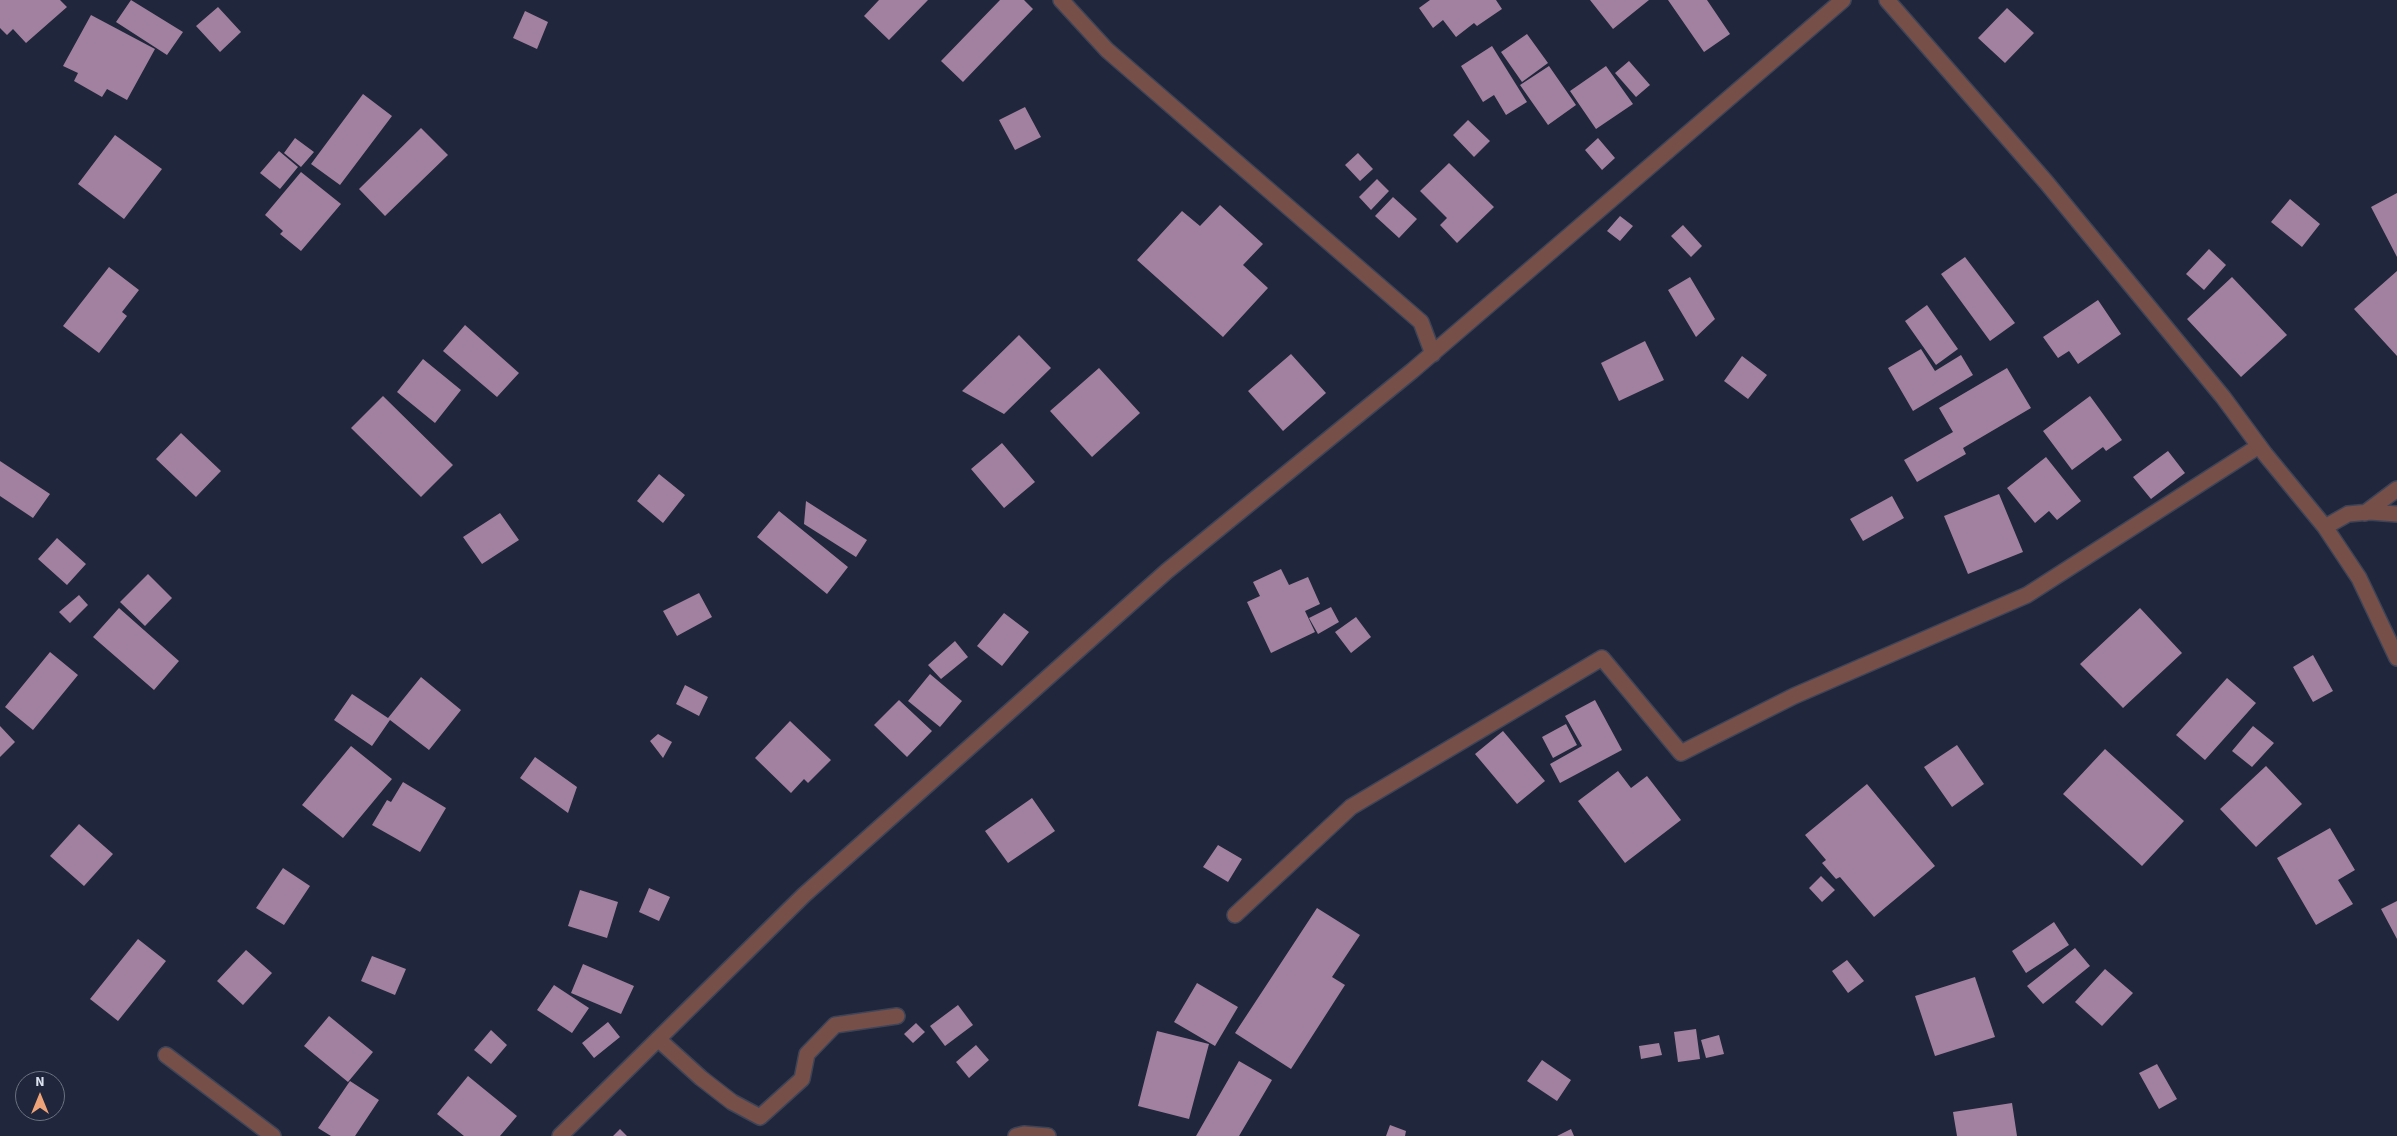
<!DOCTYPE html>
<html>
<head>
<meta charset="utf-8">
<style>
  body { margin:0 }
  #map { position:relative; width:2397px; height:1136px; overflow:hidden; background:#20263b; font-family:"Source Sans 3",sans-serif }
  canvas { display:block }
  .north { position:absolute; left:15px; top:1071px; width:50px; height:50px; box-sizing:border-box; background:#20263b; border:1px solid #6c7183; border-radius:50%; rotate:0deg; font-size:14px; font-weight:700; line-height:20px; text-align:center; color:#dde2f0 }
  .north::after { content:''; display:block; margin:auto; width:18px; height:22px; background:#efa378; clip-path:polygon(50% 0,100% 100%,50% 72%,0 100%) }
</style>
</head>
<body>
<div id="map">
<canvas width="2397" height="1136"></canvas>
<div class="north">N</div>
</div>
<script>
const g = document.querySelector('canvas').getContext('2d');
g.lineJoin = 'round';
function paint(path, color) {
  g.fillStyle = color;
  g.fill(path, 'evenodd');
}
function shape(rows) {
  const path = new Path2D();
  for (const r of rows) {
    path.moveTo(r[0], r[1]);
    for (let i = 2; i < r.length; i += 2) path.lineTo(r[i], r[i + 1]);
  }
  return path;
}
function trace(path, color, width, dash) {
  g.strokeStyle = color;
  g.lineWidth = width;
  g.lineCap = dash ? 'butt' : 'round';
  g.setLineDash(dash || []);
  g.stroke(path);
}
const building = shape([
  [0,0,60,0,67,7,26,43,13,29,7,35,0,28],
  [131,0,183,32,167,55,116,22],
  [879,0,928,0,889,40,864,16],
  [1000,0,1024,0,1033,9,963,82,941,61],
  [1430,0,1496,0,1502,9,1477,26,1474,23,1456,37,1443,20,1433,28,1419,8],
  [1590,0,1649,0,1613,29],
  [1668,0,1707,0,1730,34,1704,52],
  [218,7,241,32,220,52,196,26],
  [2007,8,2034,33,2005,63,1978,38],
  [525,11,548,22,537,49,513,38],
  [91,15,155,49,127,100,107,89,102,97,74,81,78,73,63,66],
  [1527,34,1548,63,1522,82,1501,52],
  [1492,46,1527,102,1506,115,1494,95,1483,102,1461,66],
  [1629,61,1650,85,1636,97,1615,73],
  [1549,66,1576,105,1548,125,1520,85],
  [1606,66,1633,104,1596,129,1570,91],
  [363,94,392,116,340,185,311,164],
  [1025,107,1041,137,1015,150,999,120],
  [1468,120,1490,141,1474,157,1453,135],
  [421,128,448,155,385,216,359,189],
  [115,135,162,169,124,219,78,184],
  [295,138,314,152,301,167,284,153],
  [1598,138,1615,158,1602,170,1585,150],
  [279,151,298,167,280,189,260,173],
  [1358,153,1373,169,1360,181,1345,165],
  [1449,163,1494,207,1457,243,1440,225,1447,218,1420,191],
  [301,172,341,204,301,251,280,234,283,231,265,215],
  [1377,179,1389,191,1371,210,1359,197],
  [2397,193,2397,257,2371,207],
  [1393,197,1417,219,1399,238,1375,216],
  [2290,199,2320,224,2302,247,2271,222],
  [1220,205,1263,244,1243,265,1268,288,1223,337,1137,260,1182,211,1200,226],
  [1620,216,1633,226,1620,241,1607,231],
  [1683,225,1702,246,1691,257,1671,236],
  [2209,249,2226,265,2204,290,2186,274],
  [1965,257,2015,323,1990,341,1941,274],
  [109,267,139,290,122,312,127,316,99,353,63,326],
  [2397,271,2397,356,2354,309],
  [1690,277,1715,319,1696,337,1668,290],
  [2232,277,2287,335,2241,377,2187,319],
  [2098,300,2121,334,2078,364,2069,351,2058,358,2043,337],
  [1927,305,1958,349,1936,365,1905,321],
  [465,325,519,373,497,397,443,351],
  [1019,335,1051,368,1004,414,962,391],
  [1645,341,1664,380,1619,401,1601,363],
  [1921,349,1935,371,1961,355,1973,375,1913,411,1888,368],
  [1291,354,1326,393,1283,431,1248,391],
  [1742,356,1767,375,1748,399,1724,381],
  [423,359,461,390,435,423,397,392],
  [1099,368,1140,413,1092,457,1050,411],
  [2007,368,2031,408,1963,448,1966,454,1917,482,1904,460,1953,432,1939,408],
  [383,396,453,465,421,497,351,428],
  [2090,396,2122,440,2106,451,2103,447,2072,470,2043,431],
  [181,433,221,471,196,497,156,459],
  [1002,443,1035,482,1004,508,971,469],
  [2168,451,2185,473,2151,499,2133,477],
  [2046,457,2081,501,2057,520,2049,511,2035,523,2007,488],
  [0,461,50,494,33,518,0,496],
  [659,474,685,495,663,523,637,501],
  [1999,494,2023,552,1968,574,1944,516],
  [1892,496,1904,518,1863,541,1850,519],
  [806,501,867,540,856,557,804,524],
  [779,511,848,567,827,594,757,537],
  [500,513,519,540,482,564,463,537],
  [57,538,86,564,67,585,38,559],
  [1281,569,1289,585,1308,577,1320,604,1305,611,1315,632,1271,653,1247,602,1260,596,1253,582],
  [148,574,172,598,145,626,120,602],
  [699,593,712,617,677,636,663,611],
  [79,595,88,605,70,623,59,612],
  [1331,607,1339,622,1318,634,1309,618],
  [119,608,179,661,154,690,93,637],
  [2140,608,2182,653,2123,708,2080,664],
  [1004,613,1029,632,1002,666,977,646],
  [1356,617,1371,637,1351,653,1335,632],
  [955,641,968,657,941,679,928,665],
  [50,652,78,675,33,730,5,707],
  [2313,655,2333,691,2313,702,2293,667],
  [930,674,962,701,940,727,908,701],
  [421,677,461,710,429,750,390,720,372,746,334,720,352,694,388,718],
  [2227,678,2256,703,2205,760,2176,735],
  [685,685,708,697,699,716,676,704],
  [899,700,932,731,907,757,874,725],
  [1595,700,1622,750,1560,783,1550,764,1582,746,1565,716],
  [790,721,831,760,808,783,804,779,791,793,755,758],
  [1566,724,1577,745,1553,758,1542,737],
  [0,726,15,742,0,757],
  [2253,726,2274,743,2252,767,2232,751],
  [1503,731,1545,781,1517,804,1475,754],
  [658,734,672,742,663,758,650,741],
  [1957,745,1984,784,1952,807,1924,767],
  [351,746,392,779,343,838,302,805],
  [2105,749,2184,821,2142,866,2063,794],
  [535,757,577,787,568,813,520,778],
  [2266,766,2302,804,2256,847,2220,809],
  [1618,771,1631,788,1647,776,1681,820,1625,863,1578,801],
  [403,782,446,808,420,852,372,825,387,800,391,802],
  [1867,784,1935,866,1874,917,1840,877,1836,879,1822,863,1826,860,1805,835],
  [1032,798,1055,831,1008,863,985,831],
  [79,824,113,854,84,886,50,856],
  [2330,828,2355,870,2338,880,2353,904,2316,925,2277,858],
  [1218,845,1242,859,1228,882,1203,867],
  [283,868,310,886,284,925,256,908],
  [1821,876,1835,890,1822,902,1809,888],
  [649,888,670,897,659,921,639,912],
  [580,890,618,902,607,938,568,926],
  [2397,901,2397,939,2381,909],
  [1317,908,1360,935,1332,977,1345,985,1291,1069,1235,1033],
  [2054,922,2069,945,2026,973,2012,951],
  [138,939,166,961,118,1021,90,999],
  [2075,948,2090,966,2043,1004,2027,986],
  [246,950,272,973,243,1005,217,981],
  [372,956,406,969,395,995,361,981],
  [1847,960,1864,981,1848,993,1832,971],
  [583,964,634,986,621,1014,571,993],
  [2105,969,2133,993,2102,1026,2075,1002],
  [1975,977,1995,1037,1935,1056,1915,996],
  [1197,983,1238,1007,1215,1046,1174,1022],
  [554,985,589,1008,572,1033,537,1010],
  [958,1005,973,1025,945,1046,930,1026],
  [329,1016,373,1052,348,1082,304,1046],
  [608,1022,620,1037,594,1058,582,1043],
  [916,1023,925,1032,913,1043,904,1034],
  [1696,1029,1700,1059,1678,1062,1674,1032],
  [491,1030,507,1045,491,1064,474,1050],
  [1157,1031,1209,1044,1189,1119,1138,1106],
  [1719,1035,1724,1054,1706,1058,1701,1040],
  [1659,1043,1662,1055,1641,1059,1639,1046],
  [976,1045,989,1060,969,1078,956,1062],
  [1542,1060,1571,1080,1557,1101,1527,1081],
  [1239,1061,1272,1080,1239,1136,1196,1136],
  [2157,1064,2177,1099,2159,1109,2139,1073],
  [468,1076,517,1116,500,1136,464,1136,437,1114],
  [350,1081,379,1100,355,1136,331,1136,318,1128],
  [2012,1103,2017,1136,1957,1136,1953,1112],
  [1390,1125,1406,1131,1405,1136,1386,1136],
  [620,1129,627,1136,613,1136],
  [1571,1129,1574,1136,1557,1136]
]);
const lane = shape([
  [1235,915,1351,807,1602,658,1681,753,1794,696,2027,595,2259,446],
  [166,1055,273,1136]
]);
const street = shape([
  [1061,0,1107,50,1421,322,1433,354],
  [1887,0,2046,182,2223,397,2265,454,2325,527,2359,578,2397,658],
  [2365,513,2397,489],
  [2325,527,2348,514,2370,512,2397,514],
  [658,1039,701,1078,732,1102,760,1117,802,1079,807,1054,835,1025,897,1016],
  [560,1136,804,895,1167,571,1412,371,1843,0],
  [1016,1136,1024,1134,1048,1136]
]);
paint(building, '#a280a0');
trace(lane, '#3e4458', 18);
trace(street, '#3e4458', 18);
trace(lane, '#774f49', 15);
trace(street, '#774f49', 15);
</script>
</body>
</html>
